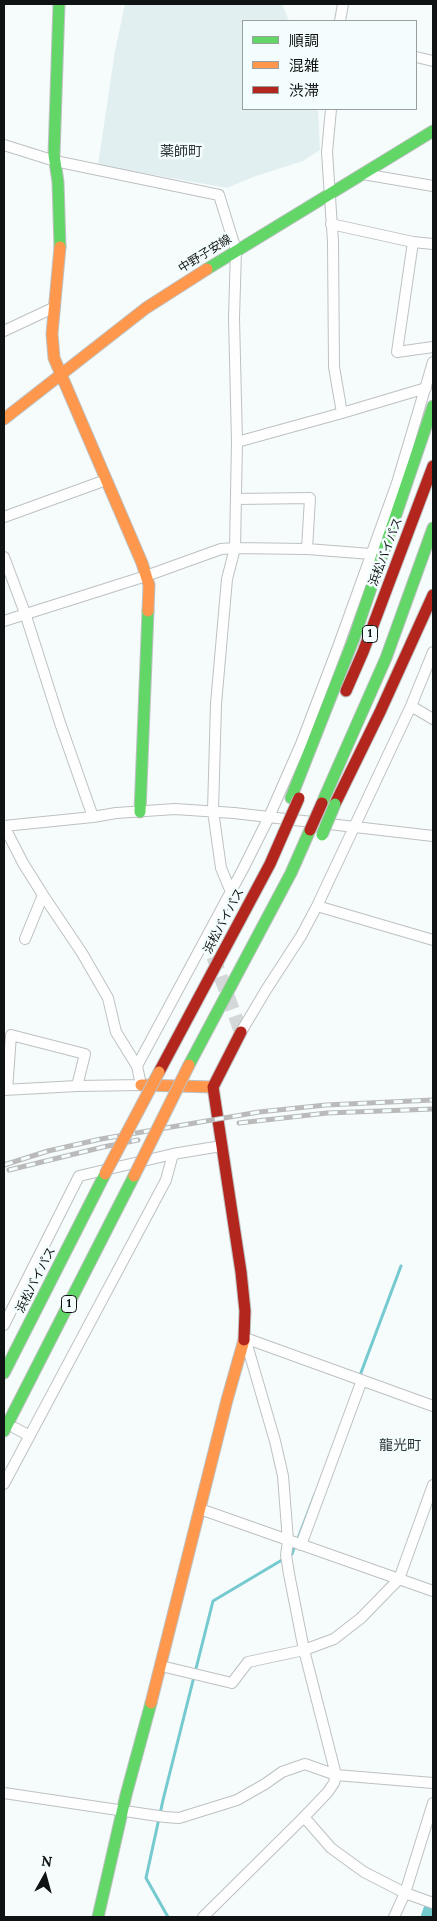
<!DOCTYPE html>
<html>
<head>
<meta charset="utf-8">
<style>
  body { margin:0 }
  #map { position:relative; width:437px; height:1921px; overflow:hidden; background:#f6fbfc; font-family:Lora,"Noto Sans JP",serif }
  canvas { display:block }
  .frame { position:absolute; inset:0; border:5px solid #101313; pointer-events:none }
  .legend { position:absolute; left:242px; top:20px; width:175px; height:90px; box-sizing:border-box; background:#f4fdfe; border:1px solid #999fa0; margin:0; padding:6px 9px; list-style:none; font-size:15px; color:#101313 }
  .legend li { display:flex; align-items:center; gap:10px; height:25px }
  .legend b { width:25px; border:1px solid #999fa0 }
  .north { position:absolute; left:20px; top:1851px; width:50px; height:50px; -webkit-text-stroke:4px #f4fdfe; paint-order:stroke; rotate:7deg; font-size:14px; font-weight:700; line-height:20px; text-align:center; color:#101313 }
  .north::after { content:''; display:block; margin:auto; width:18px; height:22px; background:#101313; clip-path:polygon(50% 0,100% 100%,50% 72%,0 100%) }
</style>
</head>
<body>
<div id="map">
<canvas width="437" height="1921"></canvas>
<div class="frame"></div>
<ul class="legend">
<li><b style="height:6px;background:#63d668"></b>順調</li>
<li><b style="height:6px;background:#ff974d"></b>混雑</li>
<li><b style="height:6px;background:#b3261e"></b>渋滞</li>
</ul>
<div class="north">N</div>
</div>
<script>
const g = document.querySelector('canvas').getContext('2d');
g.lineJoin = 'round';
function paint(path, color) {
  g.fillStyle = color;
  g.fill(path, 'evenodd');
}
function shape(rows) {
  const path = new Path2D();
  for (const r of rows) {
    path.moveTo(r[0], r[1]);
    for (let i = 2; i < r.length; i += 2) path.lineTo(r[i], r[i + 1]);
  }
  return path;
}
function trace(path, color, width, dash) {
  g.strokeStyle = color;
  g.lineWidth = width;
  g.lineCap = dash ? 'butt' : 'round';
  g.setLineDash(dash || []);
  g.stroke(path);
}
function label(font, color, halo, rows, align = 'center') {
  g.font = font + ' Lora,"Noto Sans JP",serif';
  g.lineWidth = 5;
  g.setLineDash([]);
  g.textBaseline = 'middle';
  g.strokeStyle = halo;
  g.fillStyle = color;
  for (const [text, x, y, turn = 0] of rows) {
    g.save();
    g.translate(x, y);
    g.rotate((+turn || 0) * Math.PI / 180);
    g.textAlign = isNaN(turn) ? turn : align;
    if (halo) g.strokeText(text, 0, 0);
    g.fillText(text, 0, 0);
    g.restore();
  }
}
const built = shape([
  [125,4,282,4,289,21,243,21,243,109,318,109,320,150,303,161,253,177,227,188,98,165,115,51]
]);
const stream = shape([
  [359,1378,401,1266],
  [168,1917,146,1878,163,1800,213,1601,292,1554,315,1494]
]);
const river = shape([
  [431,1917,433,1911]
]);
const secondaryTunnel = shape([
  [206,937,241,1032]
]);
const street = shape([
  [340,21,343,4],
  [416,57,433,61],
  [331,109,327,152,333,242,334,367,342,413,426,388],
  [4,145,55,161,219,195,236,250,234,318,237,442,235,548,227,579,216,704,213,811,221,868,231,892],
  [363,174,433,186],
  [331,224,413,242,433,244],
  [413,242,397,352,433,347],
  [4,331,55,307],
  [237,442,342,413],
  [236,499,310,498,307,549],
  [4,517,106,480],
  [4,557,25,613,60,723,93,817],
  [4,621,146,576,221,549,235,548,307,549,371,554],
  [411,706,433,719],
  [4,826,93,817,116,813,175,809,234,813,433,836],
  [4,826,23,863,43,895,82,953,108,998,116,1032,137,1066],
  [317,906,433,940],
  [25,939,43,895],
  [241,1032,266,990,301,936,317,906,411,706,433,652],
  [4,1090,77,1086,141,1085,137,1066,243,869,269,817,301,744,338,647,397,483,433,362],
  [7,1090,11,1035,85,1054,77,1086],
  [4,1325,79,1176,173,1154,221,1146],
  [245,1338,433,1406],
  [15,1428,28,1435],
  [4,1484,166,1180,173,1154],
  [200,1509,433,1591],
  [301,1545,362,1380],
  [161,1666,232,1683,248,1662,304,1650,334,1639,361,1618,399,1579,433,1485],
  [4,1793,165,1817,179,1818,237,1800,265,1784,282,1772,305,1764,336,1775,433,1783],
  [304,1817,331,1848,364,1872,405,1893,433,1903],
  [203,1917,304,1817,327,1793,334,1783,336,1775,304,1650,289,1574,286,1555,288,1541,283,1476,275,1441,245,1338],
  [394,1917,405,1893,433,1803]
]);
const fast = shape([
  [59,4,54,155,58,182,60,247],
  [207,269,433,131],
  [291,798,354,638,433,406],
  [322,803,386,658,433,528],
  [140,812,148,611],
  [189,1065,291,873,310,830],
  [4,1373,105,1174],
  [4,1431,134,1176],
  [98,1917,126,1795,151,1703]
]);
const slow = shape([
  [60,247,52,334,54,358,142,563,149,585,148,611],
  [4,419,146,308,207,269],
  [141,1085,213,1087],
  [151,1703,227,1400,244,1340]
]);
const jam = shape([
  [346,691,363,652,433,466],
  [335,804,380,712,433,595],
  [241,1032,213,1087,241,1272,245,1311,244,1340],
  [159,1072,270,864,284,832]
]);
const rail = shape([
  [239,1123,327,1113,433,1109],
  [4,1165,48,1151,101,1139,259,1112,326,1105,433,1100],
  [9,1170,103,1147,138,1140]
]);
const fastBridge = shape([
  [322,835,335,804]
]);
const slowBridge = shape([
  [105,1174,159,1072],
  [134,1176,189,1065]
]);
const jamBridge = shape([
  [310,830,322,803],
  [284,832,299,798]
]);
const shields = [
  [370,634,15],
  [69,1304,15]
];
const shieldNames = [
  ["1",370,634],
  ["1",69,1304]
];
const streetNames = [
  ["中野子安線",205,254,-32],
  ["浜松バイパス",386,552,-69],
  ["浜松バイパス",224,921,-62],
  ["浜松バイパス",36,1280,-63]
];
const neighbourhoodNames = [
  ["薬師町",181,152],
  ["龍光町",400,1446]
];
paint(built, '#e2eff0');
trace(stream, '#75cad0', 3);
trace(river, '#75cad0', 20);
trace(secondaryTunnel, '#d4d8d9', 14, [14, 7]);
trace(street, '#bdc1c2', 12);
trace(fast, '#bdc1c2', 13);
trace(slow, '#bdc1c2', 13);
trace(jam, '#bdc1c2', 13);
trace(street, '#fefeff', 10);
trace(fast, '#63d668', 11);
trace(slow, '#ff974d', 11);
trace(jam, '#b3261e', 11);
trace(rail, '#bababb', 5);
trace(rail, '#f4fdfe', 3, [9]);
trace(fastBridge, '#bdc1c2', 13, []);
trace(slowBridge, '#bdc1c2', 13, []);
trace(jamBridge, '#bdc1c2', 13, []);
trace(fastBridge, '#63d668', 11);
trace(slowBridge, '#ff974d', 11);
trace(jamBridge, '#b3261e', 11);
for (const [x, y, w] of shields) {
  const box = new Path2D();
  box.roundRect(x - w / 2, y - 8.5, w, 17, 4);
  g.fillStyle = '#f4fdfe';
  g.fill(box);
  trace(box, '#101313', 1);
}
label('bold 11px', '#101313', null, shieldNames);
label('12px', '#101313', '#f4fdfe', streetNames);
label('14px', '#2e3536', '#f4fdfe', neighbourhoodNames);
</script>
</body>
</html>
